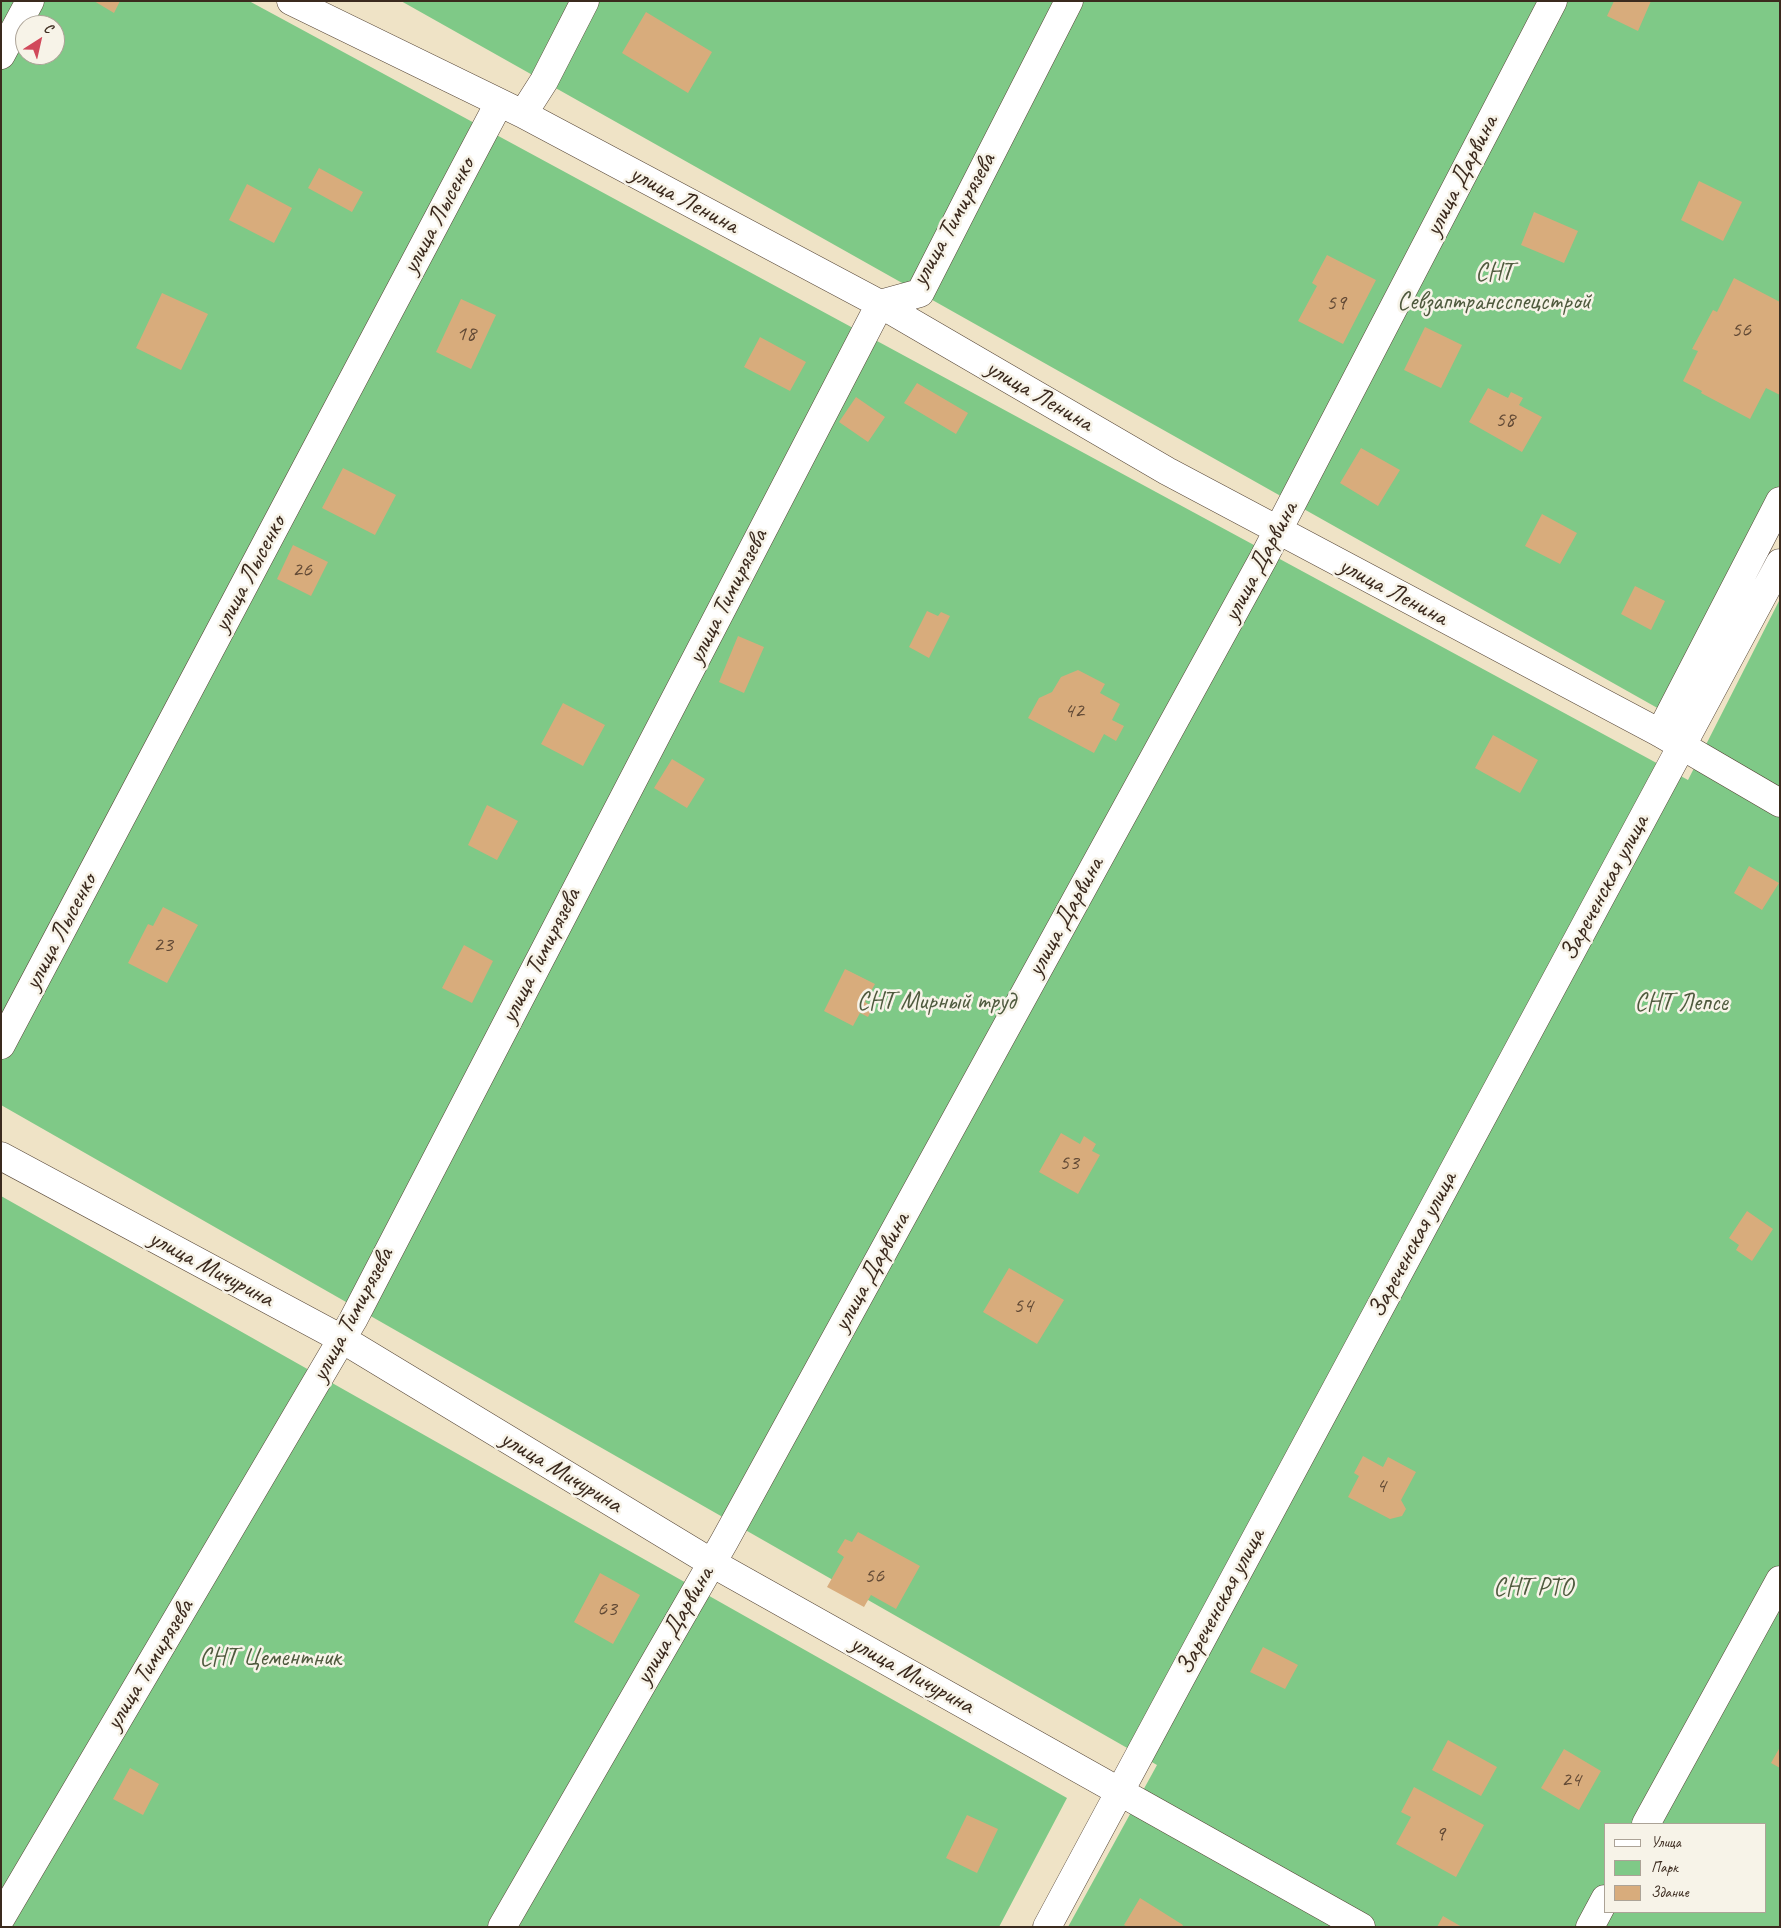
<!DOCTYPE html>
<html>
<head>
<meta charset="utf-8">
<style>
  body { margin:0 }
  #map { position:relative; width:1781px; height:1928px; overflow:hidden; background:#efe3c6; font-family:Caveat,sans-serif }
  canvas { display:block }
  .frame { position:absolute; inset:0; border:2px solid #3b2a1e; pointer-events:none }
  .legend { position:absolute; left:1604px; top:1823px; width:162px; height:90px; box-sizing:border-box; background:#f7f3e8; border:1px solid #aca397; margin:0; padding:6px 9px; list-style:none; font-size:15px; color:#3b2a1e }
  .legend li { display:flex; align-items:center; gap:10px; height:25px }
  .legend b { width:25px; border:1px solid #aca397 }
  .north { position:absolute; left:15px; top:15px; width:50px; height:50px; box-sizing:border-box; background:#f7f3e8; border:1px solid #aca397; border-radius:50%; rotate:35deg; font-size:14px; font-weight:700; line-height:20px; text-align:center; color:#3b2a1e }
  .north::after { content:''; display:block; margin:auto; width:18px; height:22px; background:#d1495b; clip-path:polygon(50% 0,100% 100%,50% 72%,0 100%) }
</style>
</head>
<body>
<div id="map">
<canvas width="1781" height="1928"></canvas>
<div class="frame"></div>
<ul class="legend">
<li><b style="height:6px;background:#fff"></b>Улица</li>
<li><b style="height:14px;background:#7fc987"></b>Парк</li>
<li><b style="height:14px;background:#d8ac7c"></b>Здание</li>
</ul>
<div class="north">С</div>
</div>
<script>
const g = document.querySelector('canvas').getContext('2d');
g.lineJoin = 'round';
function paint(path, color) {
  g.fillStyle = color;
  g.fill(path, 'evenodd');
}
function shape(rows) {
  const path = new Path2D();
  for (const r of rows) {
    path.moveTo(r[0], r[1]);
    for (let i = 2; i < r.length; i += 2) path.lineTo(r[i], r[i + 1]);
  }
  return path;
}
function trace(path, color, width, dash) {
  g.strokeStyle = color;
  g.lineWidth = width;
  g.lineCap = dash ? 'butt' : 'round';
  g.setLineDash(dash || []);
  g.stroke(path);
}
function label(font, color, halo, rows, align = 'center') {
  g.font = font + ' Caveat,sans-serif';
  g.lineWidth = 5;
  g.setLineDash([]);
  g.textBaseline = 'middle';
  g.strokeStyle = halo;
  g.fillStyle = color;
  for (const [text, x, y, turn = 0] of rows) {
    g.save();
    g.translate(x, y);
    g.rotate((+turn || 0) * Math.PI / 180);
    g.textAlign = isNaN(turn) ? turn : align;
    if (halo) g.strokeText(text, 0, 0);
    g.fillText(text, 0, 0);
    g.restore();
  }
}
const green = shape([
  [1,1,249,1,1688,780,1780,599,1780,1927,1068,1927,1157,1765,1,1105],
  [25,25,55,25,55,55,25,55],
  [1605,1824,1765,1824,1765,1912,1605,1912],
  [401,1,1780,1,1780,484,1661,710],
  [1,1196,1067,1798,999,1927,1,1927]
]);
const building = shape([
  [94,1,120,1,114,13],
  [1614,1,1651,1,1638,31,1607,16],
  [646,12,712,52,688,93,622,53],
  [319,168,363,192,352,212,308,188],
  [1699,181,1742,202,1723,241,1681,220],
  [247,184,292,208,274,243,229,220],
  [1534,212,1578,231,1564,263,1521,245],
  [1327,255,1376,280,1343,344,1298,321,1317,286,1312,283],
  [1734,278,1780,302,1780,395,1766,388,1750,419,1701,393,1702,391,1683,381,1698,351,1692,349,1713,310,1717,312],
  [162,293,208,314,181,370,136,348],
  [461,299,496,315,471,369,436,352],
  [1425,327,1462,345,1441,388,1404,370],
  [760,337,806,362,790,391,744,367],
  [917,383,968,413,956,434,904,403],
  [1488,388,1508,398,1511,392,1523,398,1519,405,1542,417,1522,452,1469,422],
  [856,397,885,417,868,442,839,422],
  [1361,448,1400,470,1378,506,1340,483],
  [343,468,396,495,375,535,322,508],
  [1542,514,1577,533,1560,564,1525,546],
  [293,545,328,562,311,596,277,579],
  [1635,586,1665,601,1651,630,1621,614],
  [927,611,938,616,941,612,950,616,929,658,909,647],
  [738,636,764,647,744,693,719,682],
  [1078,670,1105,684,1100,693,1120,704,1112,720,1124,726,1116,741,1104,734,1094,753,1028,718,1039,698,1052,692,1061,677],
  [563,703,605,725,583,766,541,744],
  [1493,735,1538,760,1520,793,1475,768],
  [672,759,705,779,687,808,654,788],
  [487,805,518,821,497,860,468,845],
  [1749,866,1779,883,1762,910,1734,893],
  [163,907,198,925,167,983,128,963,148,924,153,926],
  [464,945,493,961,472,1003,442,988],
  [845,969,875,984,865,1002,873,1007,868,1017,860,1013,853,1026,824,1011],
  [1061,1133,1080,1144,1084,1136,1096,1144,1092,1151,1100,1155,1078,1194,1039,1172],
  [1747,1211,1773,1229,1752,1261,1736,1250,1739,1245,1729,1238],
  [1009,1268,1064,1300,1037,1344,983,1312],
  [1363,1456,1383,1467,1388,1457,1416,1472,1401,1500,1406,1509,1402,1516,1390,1519,1348,1497,1359,1476,1354,1473],
  [858,1532,920,1566,896,1609,871,1595,864,1607,827,1587,844,1557,837,1552,845,1539,852,1542],
  [600,1573,640,1595,613,1644,574,1622],
  [1263,1647,1298,1665,1285,1689,1250,1672],
  [1448,1740,1497,1767,1481,1796,1432,1770],
  [1780,1747,1780,1768,1771,1763],
  [1564,1749,1601,1771,1579,1810,1541,1788],
  [130,1768,159,1784,143,1815,113,1799],
  [1414,1787,1484,1825,1456,1877,1396,1844,1411,1817,1401,1812],
  [967,1815,998,1829,977,1873,946,1858],
  [1140,1898,1183,1925,1182,1927,1128,1927,1124,1925],
  [1443,1916,1462,1927,1437,1927]
]);
const minor = shape([
  [291,1,523,114,880,304,1167,471,1660,733,1780,803],
  [1,55,30,1],
  [523,114,544,81,585,1],
  [1660,733,1780,501],
  [1,1045,499,103],
  [1,1156,342,1339,712,1563,1361,1927],
  [1646,1824,1780,1580],
  [1,1918,353,1320,880,304,920,293,1069,1],
  [502,1927,724,1542,1263,559,1553,1],
  [1047,1927,1780,563],
  [1590,1927,1605,1899]
]);
const numberNames = [
  ["59",1336,303],
  ["56",1741,330],
  ["18",466,334],
  ["58",1505,420],
  ["26",302,570],
  ["42",1074,711],
  ["23",163,945],
  ["53",1069,1163],
  ["54",1023,1306],
  ["4",1381,1486],
  ["56",874,1576],
  ["63",607,1609],
  ["24",1571,1780],
  ["9",1440,1834]
];
const streetNames = [
  ["улица Дарвина",1462,176,-63],
  ["улица Ленина",684,200,28],
  ["улица Лысенко",439,216,-62],
  ["улица Тимирязева",954,220,-61],
  ["улица Ленина",1039,396,30],
  ["улица Дарвина",1261,562,-62],
  ["улица Лысенко",250,574,-62],
  ["улица Ленина",1393,592,28],
  ["улица Тимирязева",728,597,-63],
  ["Зареченская улица",1605,888,-62],
  ["улица Дарвина",1066,917,-61],
  ["улица Лысенко",61,932,-62],
  ["улица Тимирязева",541,956,-63],
  ["Зареченская улица",1413,1245,-62],
  ["улица Мичурина",211,1269,28],
  ["улица Дарвина",872,1272,-61],
  ["улица Тимирязева",353,1315,-62],
  ["улица Мичурина",561,1472,31],
  ["Зареченская улица",1221,1602,-62],
  ["улица Дарвина",675,1626,-60],
  ["улица Тимирязева",150,1665,-59],
  ["улица Мичурина",912,1675,29]
];
const parkNames = [
  ["СНТ",1494,273],
  ["Севзаптрансспецстрой",1494,302],
  ["СНТ Мирный труд",936,1002],
  ["СНТ Лепсе",1681,1003],
  ["СНТ РТО",1533,1588],
  ["СНТ Цементник",270,1658]
];
paint(green, '#7fc987');
paint(building, '#d8ac7c');
trace(minor, '#564637', 29);
trace(minor, '#fff', 28);
label('22px', '#624a36', null, numberNames);
label('25px', '#3b2a1e', '#f7f3e8', streetNames);
label('25px', '#4f5a3e', '#f7f3e8', parkNames);
</script>
</body>
</html>
